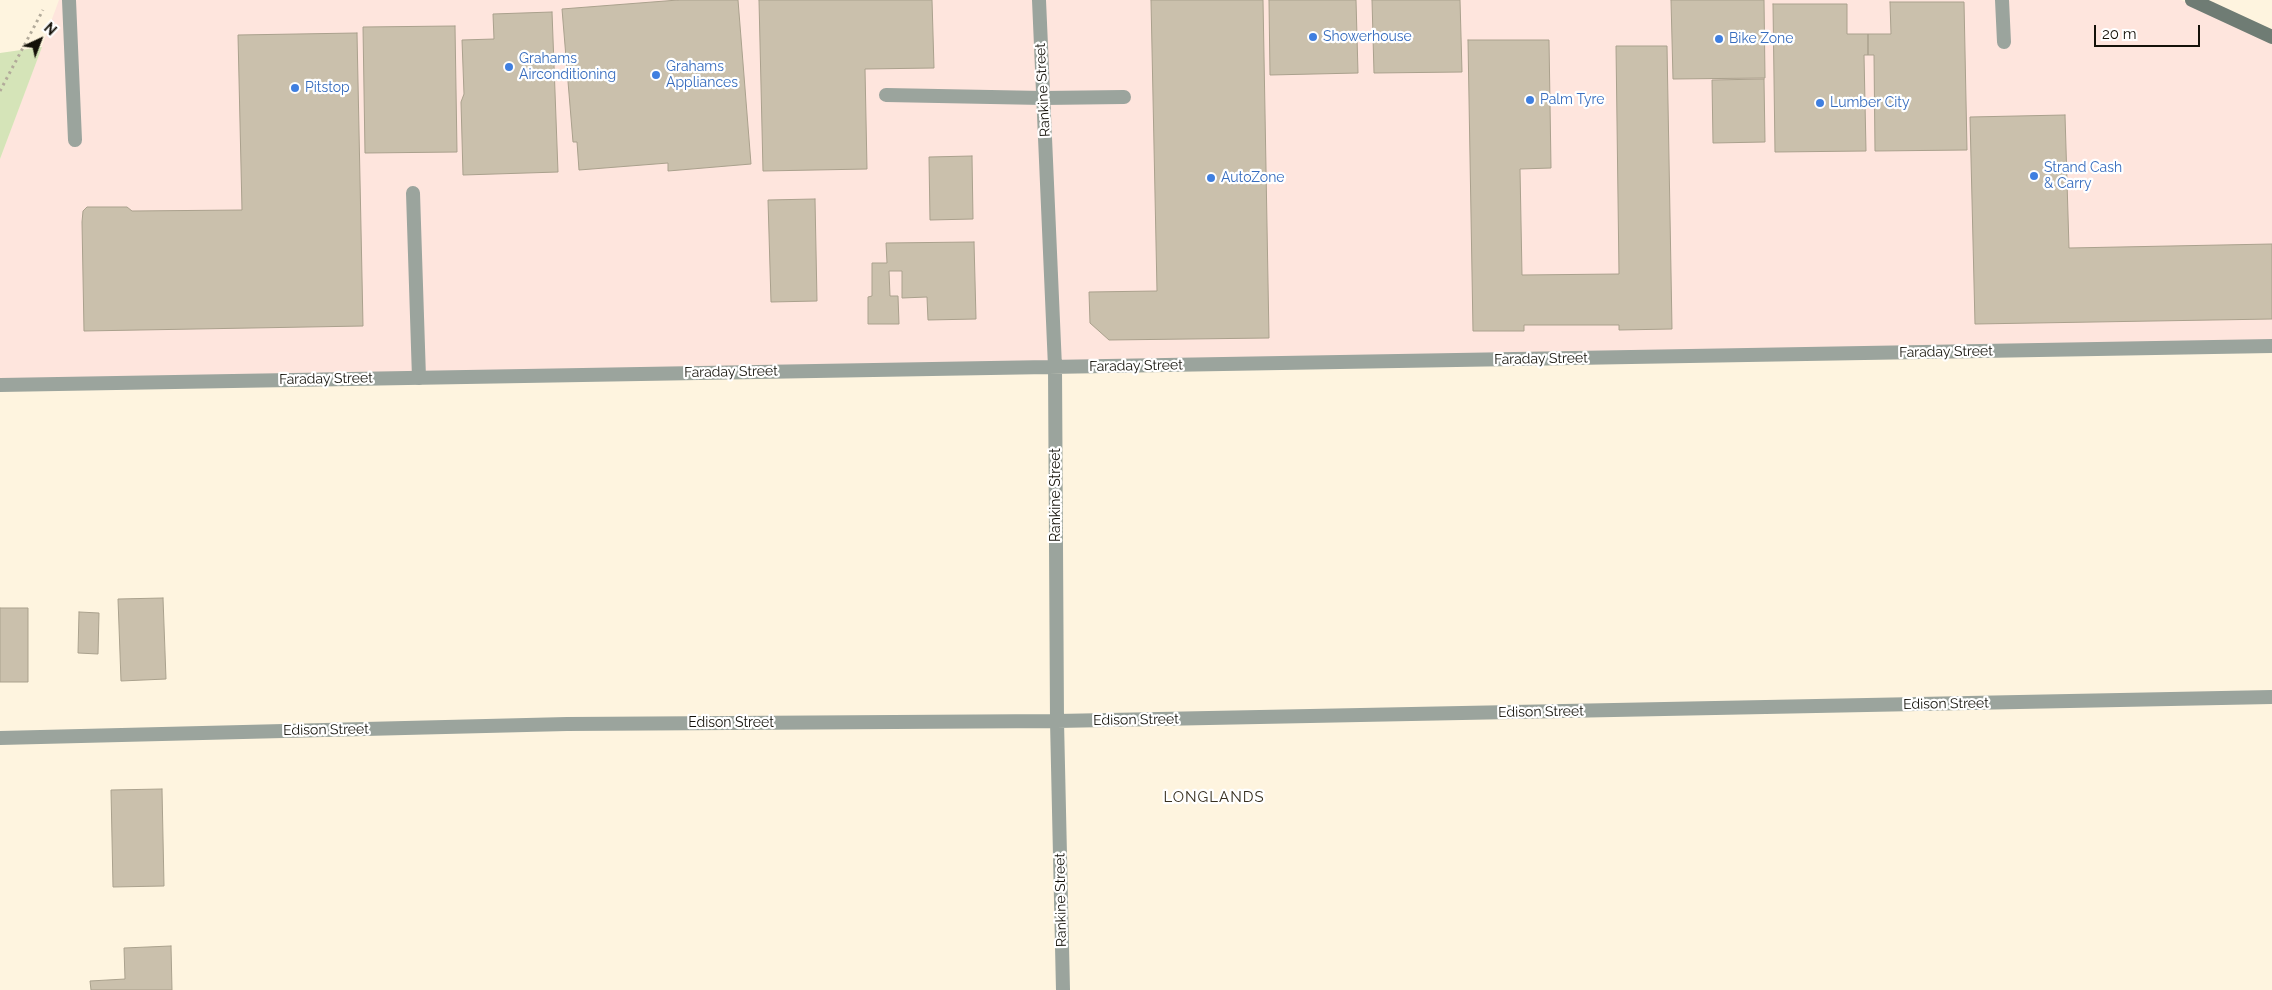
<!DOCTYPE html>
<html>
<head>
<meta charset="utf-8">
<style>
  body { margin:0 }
  #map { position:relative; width:2272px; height:990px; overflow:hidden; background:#fef4df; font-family:Raleway,sans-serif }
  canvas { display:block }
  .north { position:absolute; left:15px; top:15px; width:50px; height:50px; -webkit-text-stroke:4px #fff; paint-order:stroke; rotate:43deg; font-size:14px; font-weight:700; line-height:20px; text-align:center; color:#141109 }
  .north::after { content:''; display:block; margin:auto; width:18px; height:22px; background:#141109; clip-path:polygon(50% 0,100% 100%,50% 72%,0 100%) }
  .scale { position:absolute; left:2094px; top:25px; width:106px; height:22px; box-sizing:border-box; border:2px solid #141109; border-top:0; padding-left:6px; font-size:15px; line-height:18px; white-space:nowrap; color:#141109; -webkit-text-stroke:4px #fff; paint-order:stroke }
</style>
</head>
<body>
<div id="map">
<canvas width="2272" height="990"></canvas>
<div class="north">N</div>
<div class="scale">20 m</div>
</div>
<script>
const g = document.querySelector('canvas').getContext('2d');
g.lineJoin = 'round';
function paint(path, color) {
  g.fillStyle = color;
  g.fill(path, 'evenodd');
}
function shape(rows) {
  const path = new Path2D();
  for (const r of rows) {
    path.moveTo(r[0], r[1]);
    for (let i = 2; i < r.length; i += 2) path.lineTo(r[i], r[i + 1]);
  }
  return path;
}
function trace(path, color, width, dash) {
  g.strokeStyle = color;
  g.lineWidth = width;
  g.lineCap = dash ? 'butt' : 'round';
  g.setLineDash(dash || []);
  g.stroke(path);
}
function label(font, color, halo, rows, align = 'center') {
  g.font = font + ' Raleway,sans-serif';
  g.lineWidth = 4.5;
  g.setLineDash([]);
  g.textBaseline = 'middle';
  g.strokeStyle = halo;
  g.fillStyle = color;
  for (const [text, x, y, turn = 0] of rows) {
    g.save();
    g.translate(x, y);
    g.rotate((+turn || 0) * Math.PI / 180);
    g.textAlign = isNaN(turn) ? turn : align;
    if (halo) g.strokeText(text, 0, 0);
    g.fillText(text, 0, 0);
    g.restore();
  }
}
const commercial = shape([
  [59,0,2181,0,2272,41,2272,345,0,389,0,159]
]);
const green = shape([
  [42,47,0,159,0,53]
]);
const building = shape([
  [678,0,738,0,751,164,668,171,668,163,579,170,577,142,573,142,562,9,678,0],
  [759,0,932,0,934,68,865,69,867,169,763,171,759,0],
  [1151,0,1263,0,1269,338,1109,340,1090,323,1089,292,1157,291,1151,0],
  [1269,0,1356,0,1358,73,1270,75,1269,0],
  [1372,0,1460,0,1462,72,1374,73,1372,0],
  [1671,0,1764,0,1765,78,1673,79,1671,0],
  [1890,2,1964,2,1967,150,1875,151,1874,55,1868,55,1868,34,1891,34,1890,2],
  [1773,4,1847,4,1847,34,1868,34,1868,55,1864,55,1866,151,1775,152,1773,4],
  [552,12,558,172,463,175,461,102,464,94,462,40,494,39,493,14,552,12],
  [455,26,457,152,365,153,363,27,455,26],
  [357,33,363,326,84,331,82,222,83,211,87,207,127,207,132,211,242,210,238,35,357,33],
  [1468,40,1549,40,1551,168,1520,169,1522,275,1619,274,1616,46,1667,46,1672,329,1619,330,1619,325,1524,325,1524,331,1473,331,1468,40],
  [1764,79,1765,142,1713,143,1712,80,1764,79],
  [2065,115,2069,248,2272,244,2272,319,1975,324,1970,117,2065,115],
  [972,156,973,219,930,220,929,157,972,156],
  [815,199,817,301,771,302,768,200,815,199],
  [974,242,976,319,928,320,927,297,902,298,902,271,889,271,890,296,898,296,899,324,868,324,868,297,872,296,872,263,887,263,886,243,974,242],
  [163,598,166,679,121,681,118,599,163,598],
  [0,608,28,608,28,682,0,682,0,608],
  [79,612,99,613,98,654,78,653,79,612],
  [162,789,164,886,113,887,111,790,162,789],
  [171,946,172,990,91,990,90,981,125,979,124,948,171,946]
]);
const path = shape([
  [0,91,43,10]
]);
const service = shape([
  [69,0,75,140],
  [2002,0,2004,42],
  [886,95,1043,98,1124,97],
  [413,193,419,378]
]);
const minor = shape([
  [1039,0,1055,367,1057,721,1063,990],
  [0,385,2272,346],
  [0,738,567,724,1057,721,2272,697]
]);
const secondary = shape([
  [2192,0,2272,37]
]);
const markers = [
  [1313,37,5,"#3f7fe0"],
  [1719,39,5,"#3f7fe0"],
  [509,67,5,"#3f7fe0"],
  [656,75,5,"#3f7fe0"],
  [295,88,5,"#3f7fe0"],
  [1530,100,5,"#3f7fe0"],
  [1820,103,5,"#3f7fe0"],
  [2034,176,5,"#3f7fe0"],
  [1211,178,5,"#3f7fe0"]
];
const shopNames = [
  ["Showerhouse",1323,37],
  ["Bike Zone",1729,39],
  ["Grahams",519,59],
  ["Airconditioning",519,75],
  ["Grahams",666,67],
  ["Appliances",666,83],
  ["Pitstop",305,88],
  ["Palm Tyre",1540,100],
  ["Lumber City",1830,103],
  ["Strand Cash",2044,168],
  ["& Carry",2044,184],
  ["AutoZone",1221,178]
];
const streetNames = [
  ["Rankine Street",1043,90,-93],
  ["Faraday Street",1946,352,-1],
  ["Faraday Street",1541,359,-1],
  ["Faraday Street",1136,366,-1],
  ["Faraday Street",731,372,-1],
  ["Faraday Street",326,379,-1],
  ["Rankine Street",1056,495,-90],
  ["Edison Street",1946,704,-1],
  ["Edison Street",1541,712,-1],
  ["Edison Street",1136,720,-1],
  ["Edison Street",731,723],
  ["Edison Street",326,730,-1],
  ["Rankine Street",1061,900,-91]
];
const neighbourhoodNames = [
  ["LONGLANDS",1214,797]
];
paint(commercial, '#fee5dd');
paint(green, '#d5e4b8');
paint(building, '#cac0ac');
trace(building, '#aaa18d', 1);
trace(path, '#b2aa9a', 3, [2.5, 4]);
trace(service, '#9ba49d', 14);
trace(minor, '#9ba49d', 14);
trace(secondary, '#6f7c74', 14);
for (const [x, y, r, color] of markers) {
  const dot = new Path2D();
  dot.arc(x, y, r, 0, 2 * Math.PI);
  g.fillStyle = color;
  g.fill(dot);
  trace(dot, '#fff', 2);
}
label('14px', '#366cbe', '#fff', shopNames, 'left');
label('14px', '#141109', '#fff', streetNames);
g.letterSpacing = '1px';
label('15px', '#372f1f', '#fff', neighbourhoodNames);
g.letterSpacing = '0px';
</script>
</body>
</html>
